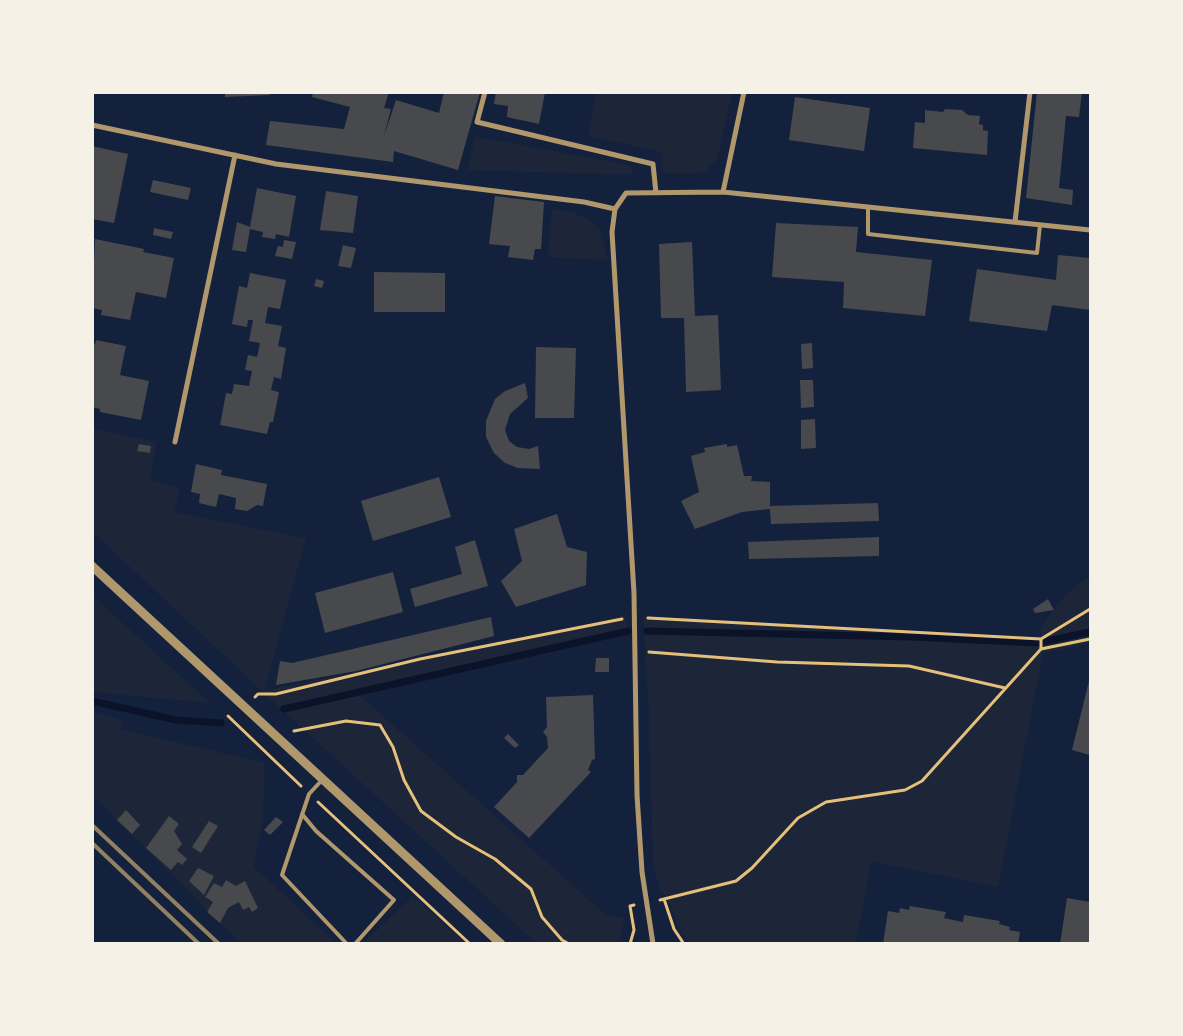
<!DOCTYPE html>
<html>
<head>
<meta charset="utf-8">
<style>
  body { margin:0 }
  #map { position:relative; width:1183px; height:1036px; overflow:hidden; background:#14213d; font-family:Mulish,sans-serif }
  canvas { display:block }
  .frame { position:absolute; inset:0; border:94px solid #f6f1e7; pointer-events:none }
</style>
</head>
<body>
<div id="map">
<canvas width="1183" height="1036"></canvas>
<div class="frame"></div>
</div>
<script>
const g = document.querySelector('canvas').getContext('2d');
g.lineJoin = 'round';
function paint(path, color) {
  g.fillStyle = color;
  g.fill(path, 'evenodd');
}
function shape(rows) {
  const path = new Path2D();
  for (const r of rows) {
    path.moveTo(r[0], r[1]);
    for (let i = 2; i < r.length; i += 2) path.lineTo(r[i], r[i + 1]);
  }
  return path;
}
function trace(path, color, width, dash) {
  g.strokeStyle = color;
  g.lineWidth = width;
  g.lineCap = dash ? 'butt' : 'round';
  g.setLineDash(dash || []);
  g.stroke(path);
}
const green = shape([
  [596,93,732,93,717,159,708,169,702,173,663,174,662,152,588,136],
  [476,137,625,164,631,166,632,175,467,170],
  [552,209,573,212,593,223,600,231,608,260,548,257],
  [92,429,156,442,150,480,180,489,174,512,306,538,264,691,625,616,628,631,357,693,606,915,624,918,619,943,536,943,263,692,98,537,93,532],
  [1090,576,1090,643,1043,653,998,887,871,861,856,943,692,943,688,941,678,928,667,897,660,890,653,863,649,715,643,616,1041,639,1041,629,1048,617,1066,594],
  [93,596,210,703,93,692],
  [92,711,123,721,120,729,265,763,263,817,254,867,336,943,240,943,93,796],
  [413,896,466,943,363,943]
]);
const stream = shape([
  [647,631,912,637,1037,643,1090,632],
  [92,701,176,720,221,723],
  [284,709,628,631]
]);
const building = shape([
  [225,92,270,92,270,95,225,97],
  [313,92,389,92,384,108,391,109,384,136,396,100,439,113,444,92,480,92,458,170,394,151,393,162,266,145,270,121,344,129,350,107,312,97],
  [496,92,545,92,539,124,507,117,508,106,494,104],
  [1037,92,1082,92,1079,117,1066,116,1059,188,1073,190,1072,205,1026,198],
  [795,97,870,108,864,151,789,140],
  [945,109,962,110,968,115,980,116,979,124,983,125,983,130,988,131,987,155,913,148,915,122,925,123,925,110,943,112],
  [92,146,128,154,114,223,92,219],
  [153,180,191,188,188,200,150,192],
  [257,188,296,196,289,237,276,234,275,239,262,237,263,232,250,229,246,252,232,250,237,222,250,227],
  [326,191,358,196,353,233,320,230],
  [495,196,544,202,541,249,535,249,533,260,508,257,510,246,489,244],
  [776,223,858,227,856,252,932,260,925,316,843,308,844,282,772,277],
  [154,228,173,232,171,239,153,235],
  [95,239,144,249,143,252,174,258,166,298,136,292,137,287,130,320,101,315,102,310,92,308],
  [284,240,296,242,292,259,275,256,278,246,283,247],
  [692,242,695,316,718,315,721,390,686,392,684,318,661,318,659,244],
  [343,245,356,248,351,268,338,266],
  [1058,255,1090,258,1090,310,1052,305,1047,331,969,321,977,269,1056,280],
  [374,272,445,273,445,312,374,312],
  [250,273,286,280,280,309,268,307,265,323,282,326,278,346,286,348,281,379,274,377,271,390,279,392,273,422,270,422,267,434,220,425,226,393,232,394,234,384,249,386,252,371,245,370,248,355,257,357,260,343,249,341,253,320,248,320,247,327,232,324,239,286,247,288],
  [316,279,324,281,322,288,314,286],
  [96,340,126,346,120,375,149,381,141,420,100,412,100,409,92,407,92,343,95,344],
  [812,343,813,368,802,369,801,344],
  [536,347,576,348,574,418,535,418],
  [800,380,813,380,814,407,801,408],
  [525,383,528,398,510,414,505,430,509,441,517,447,529,449,538,446,540,469,518,468,505,463,494,453,486,437,486,421,495,399,505,391],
  [815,419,816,448,801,449,801,420],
  [139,444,151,446,150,453,137,451],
  [727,444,727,447,737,445,744,476,752,476,751,481,770,482,770,506,878,503,879,521,771,524,770,509,742,512,695,529,681,501,699,492,691,456,705,452,704,448],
  [196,464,222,470,221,475,267,484,263,506,257,505,247,511,235,509,236,498,219,494,216,507,199,503,200,494,191,492],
  [439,477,451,517,373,541,361,501],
  [557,514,567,547,587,552,586,585,516,607,501,581,522,561,514,529],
  [879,537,879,556,749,559,748,542],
  [475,540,488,586,415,607,410,589,462,574,455,547],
  [393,572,403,612,325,633,315,593],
  [1048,599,1054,610,1035,613,1033,609],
  [491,617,494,636,356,671,276,685,280,661,292,663],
  [596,658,609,658,609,672,595,672],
  [1090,677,1090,755,1072,750],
  [593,695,595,759,592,760,588,770,591,772,529,838,494,807,517,782,517,775,523,775,548,748,547,737,543,732,547,727,546,697],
  [508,734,519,745,515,748,504,738],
  [126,810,140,825,132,834,117,820],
  [169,816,179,824,174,831,182,844,177,850,187,859,182,865,178,862,171,870,146,848],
  [276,817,283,822,270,835,264,830],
  [209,821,218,826,201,853,192,847],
  [198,868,214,876,204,895,189,881],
  [226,880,236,886,245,881,258,908,252,912,249,907,243,910,239,902,228,908,220,923,207,912,213,902,205,897,214,883,222,887],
  [1067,898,1090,902,1090,944,1060,944],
  [910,906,946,912,944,918,963,922,964,915,1000,921,999,924,1010,927,1009,930,1020,932,1018,944,883,944,888,911,899,913,900,908,909,910]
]);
const path = shape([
  [648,618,1041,639,1090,609],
  [1041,639,1041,649],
  [649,652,777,662,909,666,1005,688],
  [255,697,258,694,276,694,420,659,622,619],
  [228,716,301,786],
  [294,731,346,721,380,725,393,747,404,780,421,811,456,837,495,859,531,889,542,917,562,940,569,944],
  [318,802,470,944],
  [664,899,674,929,684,944],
  [660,900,736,881,752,868,798,818,826,802,905,790,922,781,1041,649,1090,639],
  [630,944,634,930,630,906,634,905]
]);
const service = shape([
  [868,207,868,234,1037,253,1040,225],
  [323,779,309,794,282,875,347,944],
  [302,814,316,831,394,900,355,944]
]);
const minor = shape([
  [485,92,477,122,653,164,656,193],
  [92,125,276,164,584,202,615,209],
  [723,192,744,92],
  [1015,222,1030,92],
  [175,442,235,155],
  [653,944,642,872,637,795,634,593,612,232,615,209,626,193,723,192,1090,230]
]);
const tertiary = shape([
  [92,566,501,944]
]);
const rail = shape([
  [92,825,219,944],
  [92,843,199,944]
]);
paint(green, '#1d2539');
trace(stream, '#0b132b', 7);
paint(building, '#48494c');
trace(path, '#e5c07b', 3);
trace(service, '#b1986c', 4);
trace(minor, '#b1986c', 5);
trace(tertiary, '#b1986c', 9);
trace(rail, '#918062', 4);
</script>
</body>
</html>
